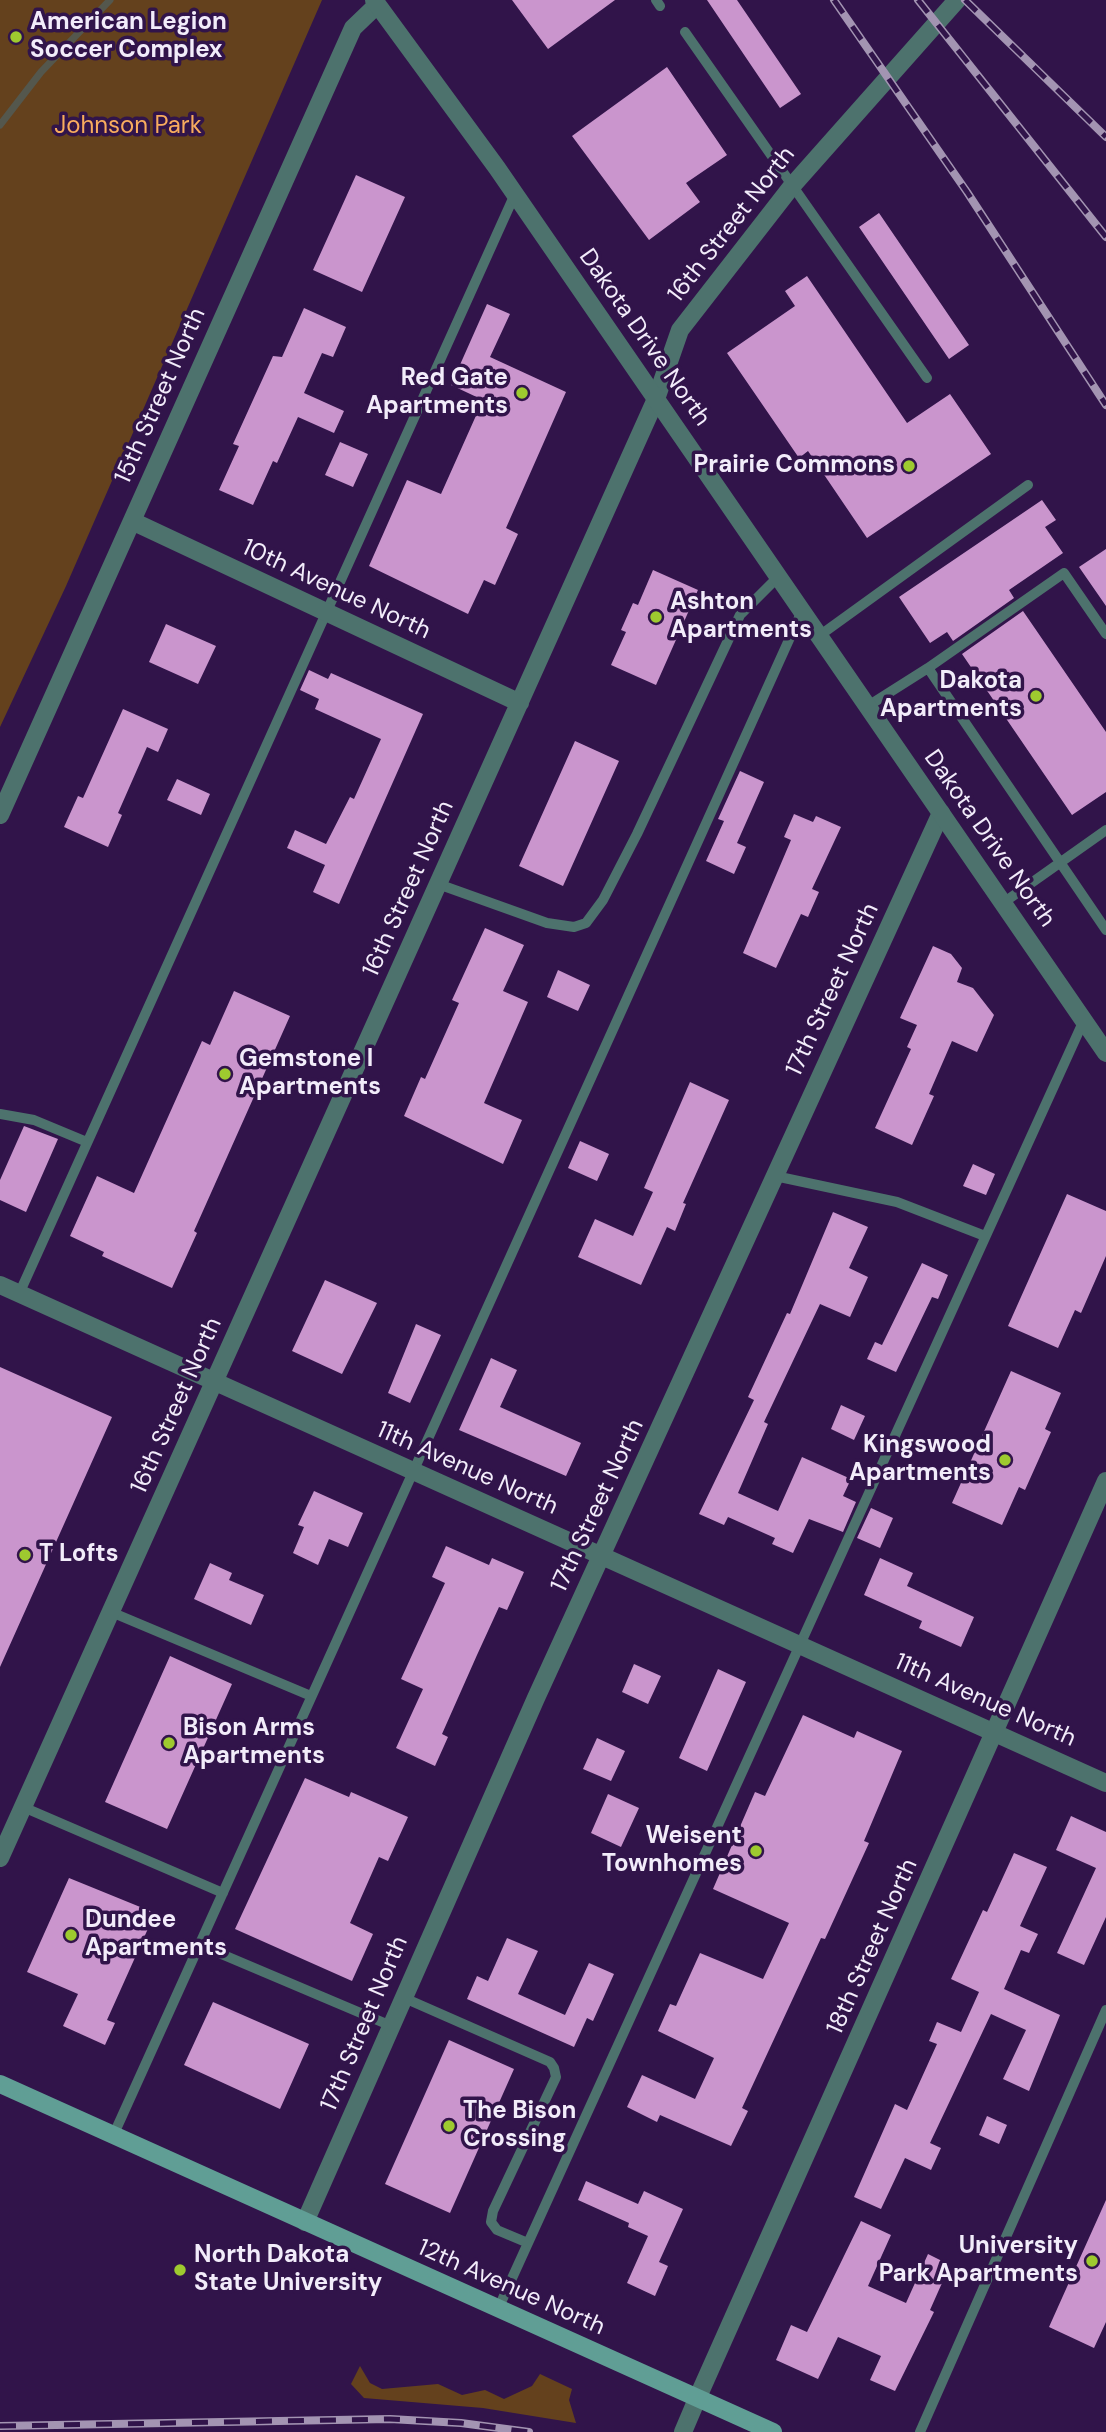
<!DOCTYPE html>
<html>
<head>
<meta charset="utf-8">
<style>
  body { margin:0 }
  canvas { display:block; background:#31144a }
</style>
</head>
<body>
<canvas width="1106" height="2432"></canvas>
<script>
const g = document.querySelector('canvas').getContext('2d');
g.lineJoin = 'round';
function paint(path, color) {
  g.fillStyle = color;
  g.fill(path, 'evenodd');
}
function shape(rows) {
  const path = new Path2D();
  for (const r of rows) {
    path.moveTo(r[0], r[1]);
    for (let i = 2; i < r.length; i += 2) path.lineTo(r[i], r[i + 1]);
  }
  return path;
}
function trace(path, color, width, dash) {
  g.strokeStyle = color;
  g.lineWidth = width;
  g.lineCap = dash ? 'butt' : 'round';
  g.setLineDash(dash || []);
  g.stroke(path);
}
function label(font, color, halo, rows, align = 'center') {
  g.font = font + ' "DM Sans",sans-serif';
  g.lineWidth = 7;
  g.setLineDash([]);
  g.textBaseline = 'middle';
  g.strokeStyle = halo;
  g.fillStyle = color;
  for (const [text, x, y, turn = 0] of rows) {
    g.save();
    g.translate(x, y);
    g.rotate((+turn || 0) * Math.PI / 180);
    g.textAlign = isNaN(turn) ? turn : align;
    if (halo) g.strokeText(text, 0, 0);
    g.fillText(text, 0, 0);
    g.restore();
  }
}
const green = shape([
  [0,0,322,0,66,586,0,727],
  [360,2366,370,2383,382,2389,438,2384,462,2395,485,2390,504,2399,532,2386,540,2374,572,2389,569,2400,576,2423,483,2408,364,2398,351,2384]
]);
const stream = shape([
  [0,125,41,72,110,0]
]);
const building = shape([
  [512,0,615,0,548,49],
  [707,0,737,0,801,94,780,108],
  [667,67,727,155,686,183,700,202,649,240,572,136],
  [356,175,405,197,362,292,313,270],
  [879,213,969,345,949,359,859,227],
  [807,276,907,423,950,394,991,454,867,538,808,451,799,458,727,353,795,306,785,291],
  [487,304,510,314,490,357,566,392,506,528,518,534,495,585,484,580,468,614,369,566,407,480,441,494,483,400,451,385],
  [304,308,346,327,333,357,322,353,304,393,344,411,334,433,298,417,277,463,273,461,253,505,219,490,239,446,233,444,273,356,282,357],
  [340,442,368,454,353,487,325,475],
  [1042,500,1056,520,1045,527,1063,553,1009,590,1014,598,953,641,947,632,930,643,899,597],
  [1106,549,1106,606,1079,567],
  [653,570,698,590,656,685,611,665,626,632,621,630,633,603,638,605],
  [1023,611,1106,732,1106,792,1072,815,962,654],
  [166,624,216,646,198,684,149,662],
  [309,670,328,679,331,673,423,714,339,904,313,892,325,865,287,848,295,830,326,844,350,797,354,799,381,739,315,709,319,699,300,690],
  [123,709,168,729,158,752,147,747,118,813,122,815,108,847,64,827,78,796,83,798],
  [575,741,619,761,563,886,519,866],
  [740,771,764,782,737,843,746,847,734,874,706,861,724,821,718,819],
  [177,779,210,794,201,815,167,800],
  [794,814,813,822,816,816,841,827,812,889,819,892,808,917,801,914,776,968,743,953,791,840,784,837],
  [485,928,524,945,503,991,528,1002,484,1103,522,1120,503,1164,404,1116,421,1077,425,1079,459,1003,452,1000],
  [933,946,951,954,962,968,957,982,973,988,994,1015,977,1052,952,1041,929,1094,934,1096,912,1145,875,1128,911,1049,907,1047,917,1025,900,1018],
  [558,970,590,985,578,1011,547,997],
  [234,991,290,1016,194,1231,197,1233,172,1288,102,1256,104,1252,70,1236,97,1176,134,1193,202,1041,210,1045],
  [690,1082,729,1100,683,1203,686,1204,675,1231,667,1227,641,1285,578,1257,595,1219,633,1236,653,1192,644,1188],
  [24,1126,58,1139,26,1212,0,1200,0,1180],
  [580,1141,609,1154,597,1181,568,1168],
  [973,1164,995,1174,986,1195,963,1186],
  [1067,1194,1106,1211,1106,1256,1081,1313,1075,1310,1058,1348,1008,1326],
  [833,1212,868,1227,849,1268,868,1277,850,1317,820,1304,764,1422,768,1424,738,1493,778,1511,802,1457,851,1479,843,1496,856,1502,843,1532,809,1519,793,1553,772,1544,775,1538,728,1517,724,1525,699,1514,754,1400,748,1397,787,1313,790,1314],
  [922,1263,948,1275,938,1299,932,1297,896,1372,867,1359,875,1342,882,1345],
  [325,1280,377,1303,342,1374,292,1351],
  [416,1324,441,1335,410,1403,388,1393],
  [491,1358,517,1370,500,1407,581,1443,566,1476,459,1430],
  [0,1367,112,1417,0,1667],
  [1011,1371,1061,1393,1045,1429,1051,1432,1025,1490,1019,1487,1002,1525,952,1503],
  [841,1405,865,1416,854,1440,831,1429],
  [314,1491,363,1513,348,1547,329,1539,318,1565,293,1553,304,1527,298,1525],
  [871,1508,893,1518,880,1548,857,1538],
  [446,1546,489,1565,492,1558,524,1572,507,1610,499,1607,477,1655,442,1734,448,1737,435,1766,396,1748,423,1689,401,1679,445,1583,432,1577],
  [880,1558,913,1573,907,1586,974,1617,961,1647,919,1628,922,1621,864,1595],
  [210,1563,232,1573,229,1580,264,1595,251,1625,194,1599],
  [170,1656,232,1684,167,1829,105,1802],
  [634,1664,661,1676,648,1704,622,1692],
  [718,1669,746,1682,707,1771,679,1758],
  [803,1715,854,1738,857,1731,902,1751,864,1841,869,1843,825,1939,821,1938,742,2108,748,2111,731,2146,660,2115,657,2122,627,2107,642,2075,695,2099,714,2058,658,2031,670,2004,676,2006,700,1953,763,1979,789,1923,713,1889,755,1792,765,1796],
  [597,1738,625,1751,611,1781,583,1769],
  [305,1778,349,1797,351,1792,408,1817,388,1861,379,1857,350,1923,373,1934,352,1981,235,1929],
  [608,1794,639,1808,621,1847,591,1833],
  [1071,1816,1106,1832,1106,1917,1084,1965,1057,1953,1096,1868,1056,1850],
  [1014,1853,1047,1867,1020,1926,1038,1934,1029,1953,1021,1950,1004,1989,1060,2015,1029,2091,1003,2079,1026,2030,991,2014,930,2143,941,2148,931,2170,905,2158,881,2209,854,2197,895,2104,907,2110,937,2044,929,2041,937,2022,961,2032,979,1992,951,1979,983,1910,987,1912],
  [69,1878,155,1913,107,2020,115,2023,105,2045,63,2026,78,1994,27,1972],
  [507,1938,538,1951,518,1994,565,2015,589,1963,614,1974,593,2021,587,2018,574,2047,467,1999,477,1976,488,1981],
  [213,2002,309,2044,280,2109,184,2065],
  [449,2040,514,2069,450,2213,385,2184],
  [987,2116,1007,2125,999,2144,979,2135],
  [586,2181,638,2204,644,2191,683,2209,659,2262,668,2266,655,2296,627,2283,648,2236,628,2227,629,2223,578,2200],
  [1106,2200,1106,2322,1094,2348,1049,2327],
  [861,2221,891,2235,868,2286,906,2303,928,2254,950,2265,930,2310,934,2312,895,2391,870,2380,881,2356,838,2337,818,2379,776,2360,791,2325,807,2332]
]);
const service = shape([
  [656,0,660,6],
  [685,32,927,378],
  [819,636,1028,485],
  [928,668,1064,573,1106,634],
  [868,706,928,668,1106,930],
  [438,884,547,923,574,927,586,923,603,900,637,834,740,615,778,577],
  [1003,903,1106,830],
  [0,1114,34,1120,87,1142],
  [775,1176,897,1202,985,1236],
  [19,1294,515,194],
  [111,1612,311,1696],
  [23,1807,223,1893],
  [200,1945,389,2025],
  [402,1997,550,2062,554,2068,556,2077,493,2211,491,2222,497,2230,528,2243],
  [113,2136,802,611],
  [498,2309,1084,1020],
  [920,2432,1106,2010]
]);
const minor = shape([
  [132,521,520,703],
  [0,815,353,28,377,5],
  [0,1285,1106,1783],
  [0,1858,656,399,680,330,792,186,957,0],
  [305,2222,536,1698,941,813],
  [697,2399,1106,1481]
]);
const tertiary = shape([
  [374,0,497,168,1106,1053],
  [683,2432,697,2399]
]);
const secondary = shape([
  [0,2084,773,2432]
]);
const rail = shape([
  [834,0,967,192,1106,405],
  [918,0,1106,237],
  [965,0,1106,137],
  [0,2426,390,2419,461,2423,529,2432]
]);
const markers = [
  [16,37,7,"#9eca2f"],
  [522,393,7,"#9eca2f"],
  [909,466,7,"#9eca2f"],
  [656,617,7,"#9eca2f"],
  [1036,696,7,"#9eca2f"],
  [225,1074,7,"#9eca2f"],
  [1005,1460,7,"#9eca2f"],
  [25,1555,7,"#9eca2f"],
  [169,1743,7,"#9eca2f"],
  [756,1851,7,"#9eca2f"],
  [71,1935,7,"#9eca2f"],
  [449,2126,7,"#9eca2f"],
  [1092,2261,7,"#9eca2f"],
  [180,2270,7,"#9eca2f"]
];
const poiNames = [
  ["American Legion",30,23],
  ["Soccer Complex",30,51],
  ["Red Gate",508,379,"right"],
  ["Apartments",508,407,"right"],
  ["Prairie Commons",895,466,"right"],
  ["Ashton",670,603],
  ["Apartments",670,631],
  ["Dakota",1022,682,"right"],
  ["Apartments",1022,710,"right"],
  ["Gemstone I",239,1060],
  ["Apartments",239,1088],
  ["Kingswood",991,1446,"right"],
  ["Apartments",991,1474,"right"],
  ["T Lofts",39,1555],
  ["Bison Arms",183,1729],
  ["Apartments",183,1757],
  ["Weisent",742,1837,"right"],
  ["Townhomes",742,1865,"right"],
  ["Dundee",85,1921],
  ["Apartments",85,1949],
  ["The Bison",463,2112],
  ["Crossing",463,2140],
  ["University",1078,2247,"right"],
  ["Park Apartments",1078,2275,"right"],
  ["North Dakota",194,2256],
  ["State University",194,2284]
];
const parkNames = [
  ["Johnson Park",128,127]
];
const streetNames = [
  ["16th Street North",732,225,-52],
  ["Dakota Drive North",644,338,55],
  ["15th Street North",161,396,-66],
  ["10th Avenue North",336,590,25],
  ["Dakota Drive North",989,839,55],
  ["16th Street North",409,889,-66],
  ["17th Street North",833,990,-65],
  ["16th Street North",177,1406,-66],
  ["11th Avenue North",467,1469,24],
  ["17th Street North",598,1506,-65],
  ["11th Avenue North",985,1701,24],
  ["18th Street North",873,1947,-66],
  ["17th Street North",365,2024,-67],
  ["12th Avenue North",511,2288,24]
];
paint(green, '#64411d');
trace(stream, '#54574d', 7);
paint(building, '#ca95cd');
trace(service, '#4d726d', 10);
trace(minor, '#4d726d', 18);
trace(tertiary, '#4d726d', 18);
trace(secondary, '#609e95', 18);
trace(rail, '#a394b2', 8);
trace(rail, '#31144a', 5, [16]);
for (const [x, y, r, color] of markers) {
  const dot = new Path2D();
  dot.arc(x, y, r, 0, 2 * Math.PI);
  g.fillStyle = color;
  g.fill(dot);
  trace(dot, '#31144a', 2.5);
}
label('bold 24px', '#f2ecfa', '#31144a', poiNames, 'left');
label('24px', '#f8ac5e', '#31144a', parkNames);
label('24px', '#f2ecfa', '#31144a', streetNames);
</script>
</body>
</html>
